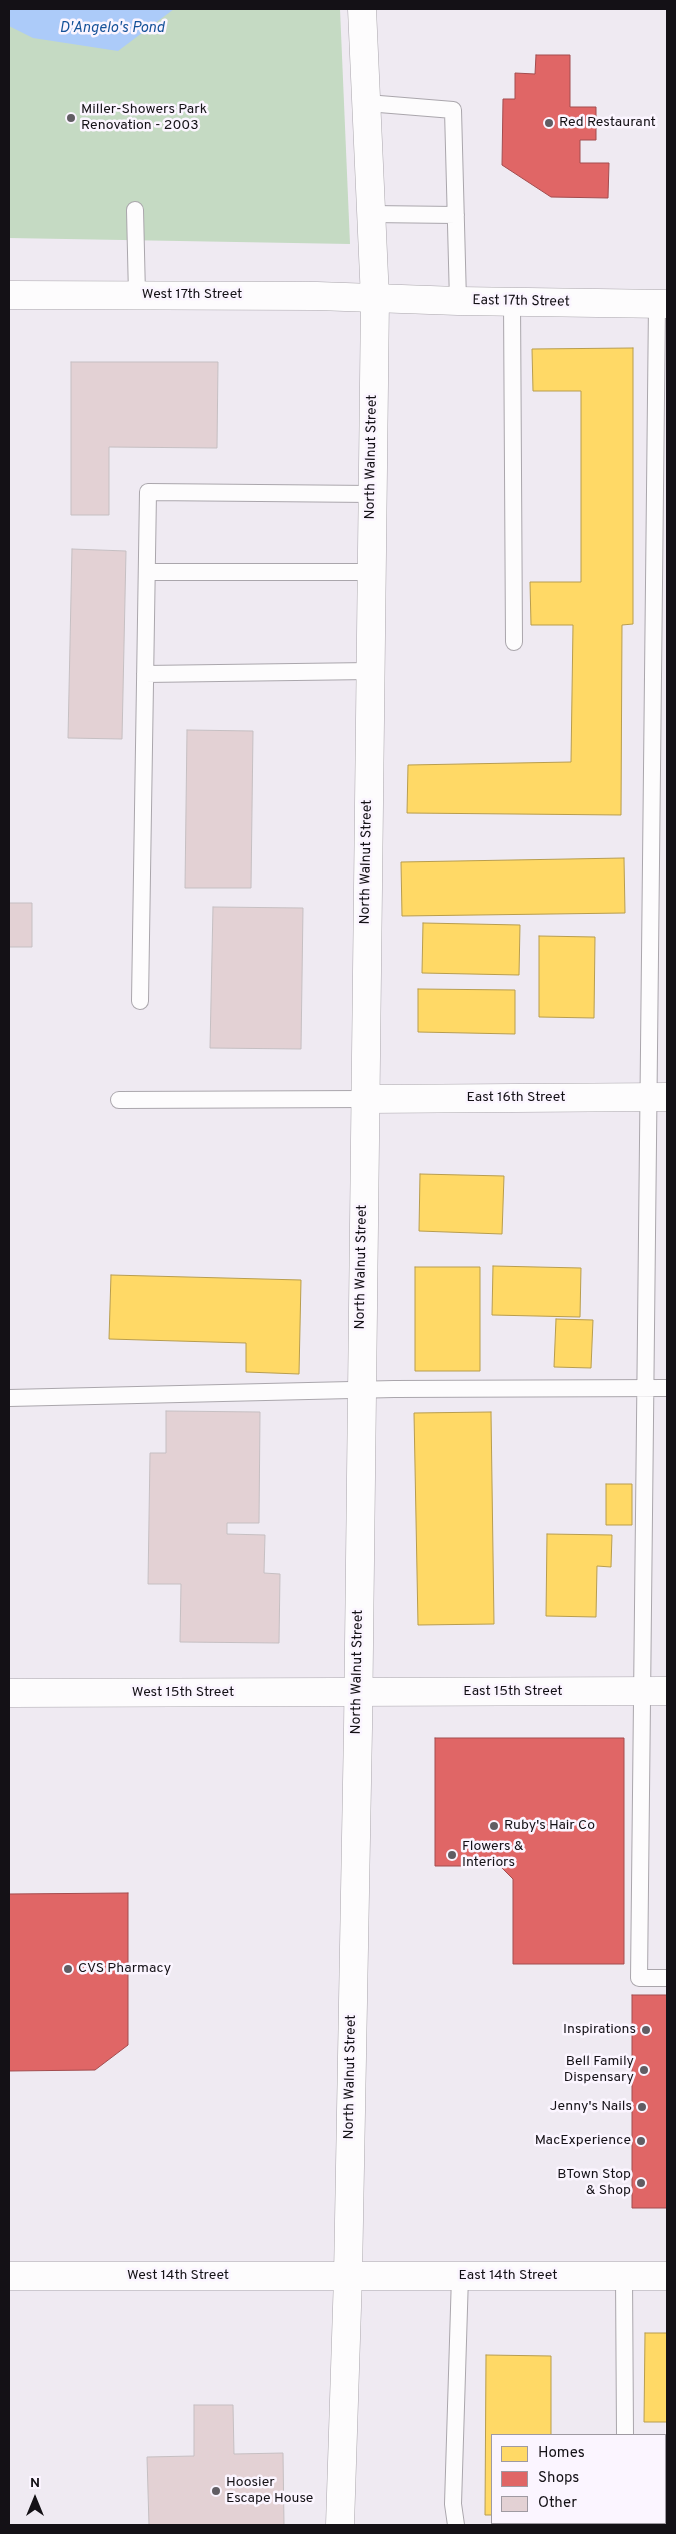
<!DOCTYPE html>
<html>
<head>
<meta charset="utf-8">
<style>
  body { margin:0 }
  #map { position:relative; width:676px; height:2534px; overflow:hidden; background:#efeaf2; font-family:Overpass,sans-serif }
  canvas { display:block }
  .frame { position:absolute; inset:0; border:10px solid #141116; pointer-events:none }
  .legend { position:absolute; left:491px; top:2434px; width:175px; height:90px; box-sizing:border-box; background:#fbf5ff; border:1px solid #9f9aa2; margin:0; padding:6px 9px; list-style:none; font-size:15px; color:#141116 }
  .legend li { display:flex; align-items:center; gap:10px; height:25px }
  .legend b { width:25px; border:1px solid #9f9aa2 }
  .north { position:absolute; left:10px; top:2474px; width:50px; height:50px; -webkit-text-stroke:4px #fbf5ff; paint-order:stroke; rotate:0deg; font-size:14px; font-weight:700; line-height:20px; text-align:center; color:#141116 }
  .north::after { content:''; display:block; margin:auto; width:18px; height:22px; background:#141116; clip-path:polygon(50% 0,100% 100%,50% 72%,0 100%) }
</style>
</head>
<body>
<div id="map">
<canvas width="676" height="2534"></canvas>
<div class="frame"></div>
<ul class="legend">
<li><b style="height:14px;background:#ffd966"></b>Homes</li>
<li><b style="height:14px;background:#e06666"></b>Shops</li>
<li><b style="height:14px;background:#e3d1d4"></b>Other</li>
</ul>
<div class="north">N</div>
</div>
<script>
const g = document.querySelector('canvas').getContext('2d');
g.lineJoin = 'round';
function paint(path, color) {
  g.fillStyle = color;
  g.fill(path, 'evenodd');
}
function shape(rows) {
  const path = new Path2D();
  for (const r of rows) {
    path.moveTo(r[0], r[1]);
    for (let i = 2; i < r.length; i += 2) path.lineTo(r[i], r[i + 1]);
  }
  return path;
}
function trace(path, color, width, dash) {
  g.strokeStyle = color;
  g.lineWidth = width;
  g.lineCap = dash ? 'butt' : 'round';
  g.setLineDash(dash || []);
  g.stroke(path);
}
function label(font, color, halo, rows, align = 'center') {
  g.font = font + ' Overpass,sans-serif';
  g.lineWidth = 5;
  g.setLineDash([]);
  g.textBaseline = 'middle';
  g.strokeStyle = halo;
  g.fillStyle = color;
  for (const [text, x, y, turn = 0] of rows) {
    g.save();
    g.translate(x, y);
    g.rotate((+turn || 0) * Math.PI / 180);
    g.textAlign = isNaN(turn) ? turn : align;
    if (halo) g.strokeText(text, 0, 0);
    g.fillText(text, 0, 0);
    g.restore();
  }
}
const green = shape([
  [9,9,340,9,350,244,9,238]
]);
const water = shape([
  [9,9,174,9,118,51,33,38,9,26]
]);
const homes = shape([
  [633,348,633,624,622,625,621,815,407,813,408,765,571,762,573,625,531,625,530,582,581,582,581,391,533,391,532,349,633,348],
  [624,858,625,913,402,916,401,862,624,858],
  [423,923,520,925,519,975,422,973,423,923],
  [539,936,595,937,594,1018,539,1017,539,936],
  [418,989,515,990,515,1034,418,1032,418,989],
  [420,1174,504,1176,502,1234,419,1231,420,1174],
  [493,1266,581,1268,580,1317,492,1315,493,1266],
  [415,1267,480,1267,480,1371,415,1371,415,1267],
  [111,1275,301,1280,299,1374,246,1372,246,1343,109,1339,111,1275],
  [556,1319,593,1320,591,1368,554,1367,556,1319],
  [491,1412,494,1624,418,1625,414,1413,491,1412],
  [606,1484,632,1484,632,1525,606,1525,606,1484],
  [547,1534,612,1535,611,1567,597,1566,596,1617,546,1616,547,1534],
  [645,2333,667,2333,667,2422,644,2422,645,2333],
  [486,2355,551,2356,551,2435,492,2435,492,2515,485,2515,486,2355],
  [665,2436,667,2436,667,2525,645,2525,645,2523,665,2523,665,2436]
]);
const shops = shape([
  [536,55,570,55,570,107,596,107,596,140,580,140,580,163,609,163,608,198,551,197,502,165,503,99,515,99,515,73,535,74,536,55],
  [435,1738,624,1738,624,1964,513,1964,513,1879,500,1866,435,1866,435,1738],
  [128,1893,128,2045,95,2070,9,2071,9,1894,128,1893],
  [632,1995,667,1995,667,2208,632,2208,632,1995]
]);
const building = shape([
  [71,362,218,362,217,448,109,447,109,515,71,515,71,362],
  [72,549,126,551,122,739,68,738,72,549],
  [187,730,253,731,251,888,185,888,187,730],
  [9,903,32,903,32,947,9,947,9,903],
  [213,907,303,908,301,1049,210,1048,213,907],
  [166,1411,260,1412,259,1523,227,1523,227,1534,265,1535,264,1573,280,1574,279,1643,180,1642,181,1584,148,1584,150,1453,166,1453,166,1411],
  [194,2405,233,2405,234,2454,283,2453,284,2525,149,2525,147,2457,194,2456,194,2405]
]);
const service = shape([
  [367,103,453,110,458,301],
  [135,210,137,295],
  [370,214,456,215],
  [512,301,514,642],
  [657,304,639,1978,667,1978],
  [147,572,371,572],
  [145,674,370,671],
  [140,1001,148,492,372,494],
  [119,1100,364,1099],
  [9,1398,394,1389,667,1388],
  [624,2276,625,2435],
  [626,2523,626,2525],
  [456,2525,453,2504,460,2276]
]);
const minor = shape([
  [364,1099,667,1097],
  [9,1693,667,1691],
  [9,2276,667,2276]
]);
const secondary = shape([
  [9,295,317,296,458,301,667,304]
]);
const primary = shape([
  [340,2525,348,2276,358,1728,375,299,362,9]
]);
const markers = [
  [71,118,5,"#615d63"],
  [549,123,5,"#615d63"],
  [494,1826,5,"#615d63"],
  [452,1855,5,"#615d63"],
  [68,1969,5,"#615d63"],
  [646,2030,5,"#615d63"],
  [644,2070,5,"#615d63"],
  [642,2107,5,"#615d63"],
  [641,2141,5,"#615d63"],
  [641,2183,5,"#615d63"],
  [216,2491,5,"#615d63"]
];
const poiNames = [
  ["Miller-Showers Park",81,110],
  ["Renovation - 2003",81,126],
  ["Red Restaurant",559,123],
  ["Ruby's Hair Co",504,1826],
  ["Flowers &",462,1847],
  ["Interiors",462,1863],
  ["CVS Pharmacy",78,1969],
  ["Inspirations",636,2030,"right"],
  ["Bell Family",634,2062,"right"],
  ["Dispensary",634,2078,"right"],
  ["Jenny's Nails",632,2107,"right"],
  ["MacExperience",631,2141,"right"],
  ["BTown Stop",631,2175,"right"],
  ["& Shop",631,2191,"right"],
  ["Hoosier",226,2483],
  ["Escape House",226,2499]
];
const streetNames = [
  ["West 17th Street",192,295],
  ["East 17th Street",521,302,1],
  ["North Walnut Street",372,457,-89],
  ["North Walnut Street",367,862,-89],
  ["East 16th Street",516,1098],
  ["North Walnut Street",362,1267,-89],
  ["North Walnut Street",358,1672,-89],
  ["East 15th Street",513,1692],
  ["West 15th Street",183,1693],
  ["North Walnut Street",351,2077,-89],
  ["West 14th Street",178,2276],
  ["East 14th Street",508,2276]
];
const waterNames = [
  ["D'Angelo's Pond",112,29]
];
paint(green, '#c5dac3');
paint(water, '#accbf9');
paint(homes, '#ffd966');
trace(homes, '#b89d4e', 1);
paint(shops, '#e06666');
trace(shops, '#a34c4e', 1);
paint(building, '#e3d1d4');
trace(building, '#c5bfc2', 1);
trace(service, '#aaa6ac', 18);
trace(minor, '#aaa6ac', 29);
trace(secondary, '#aaa6ac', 29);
trace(primary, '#aaa6ac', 29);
trace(service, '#fdfcfd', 16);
trace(minor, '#fdfcfd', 28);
trace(secondary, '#fdfcfd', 28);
trace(primary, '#fdfcfd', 28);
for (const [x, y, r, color] of markers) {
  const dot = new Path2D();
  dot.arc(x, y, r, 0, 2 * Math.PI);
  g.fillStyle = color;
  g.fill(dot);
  trace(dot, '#fbf5ff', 2);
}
label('14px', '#141116', '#fbf5ff', poiNames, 'left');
label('14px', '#141116', '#fbf5ff', streetNames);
label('italic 15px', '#155299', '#fbf5ff', waterNames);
</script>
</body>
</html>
